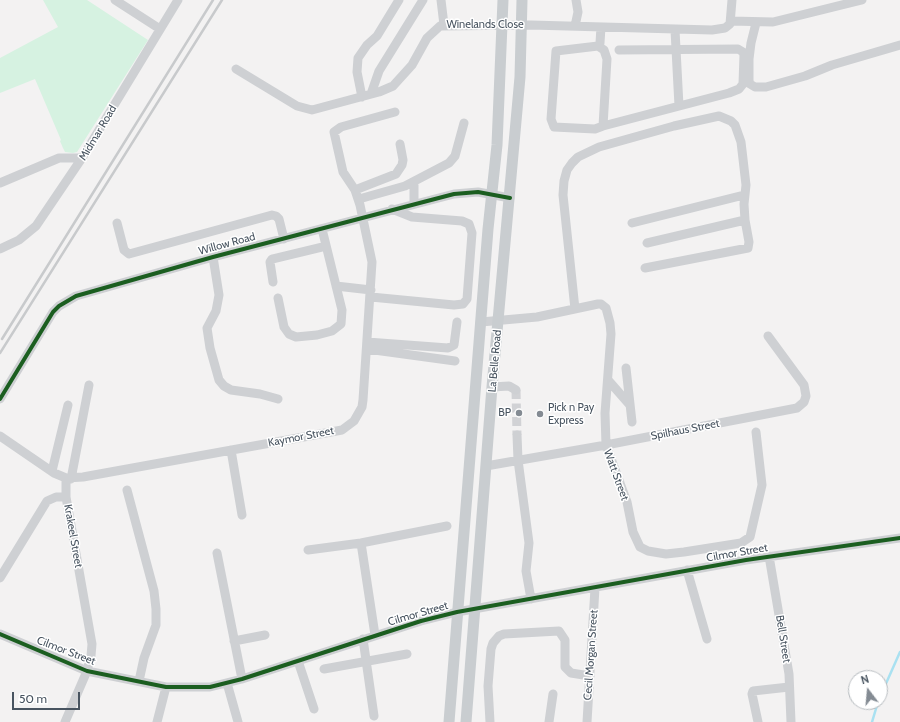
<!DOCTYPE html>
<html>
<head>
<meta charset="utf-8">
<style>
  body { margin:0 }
  #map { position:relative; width:900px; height:722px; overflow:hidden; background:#f3f2f2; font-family:Cabin,sans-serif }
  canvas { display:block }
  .north { position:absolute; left:848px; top:670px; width:40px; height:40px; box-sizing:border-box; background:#fff; border:1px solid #b6bbbf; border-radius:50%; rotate:344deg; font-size:11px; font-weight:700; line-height:16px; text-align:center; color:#485460 }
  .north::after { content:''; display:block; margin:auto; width:14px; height:18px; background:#848b93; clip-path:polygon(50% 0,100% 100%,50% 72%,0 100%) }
  .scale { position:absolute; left:12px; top:692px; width:68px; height:18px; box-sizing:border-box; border:2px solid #485460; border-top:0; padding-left:5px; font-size:12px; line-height:14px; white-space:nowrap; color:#485460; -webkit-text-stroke:3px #fff; paint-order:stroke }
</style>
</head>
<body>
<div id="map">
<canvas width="900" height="722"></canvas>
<div class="north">N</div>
<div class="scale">50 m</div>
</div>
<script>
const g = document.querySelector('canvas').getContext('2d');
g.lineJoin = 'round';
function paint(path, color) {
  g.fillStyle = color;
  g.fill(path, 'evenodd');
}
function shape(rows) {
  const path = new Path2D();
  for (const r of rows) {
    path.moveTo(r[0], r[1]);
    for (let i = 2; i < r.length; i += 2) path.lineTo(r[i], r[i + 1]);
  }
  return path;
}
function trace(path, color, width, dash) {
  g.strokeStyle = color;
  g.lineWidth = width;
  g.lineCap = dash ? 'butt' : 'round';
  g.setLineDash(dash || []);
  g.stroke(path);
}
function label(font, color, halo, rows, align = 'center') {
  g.font = font + ' Cabin,sans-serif';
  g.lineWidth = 3;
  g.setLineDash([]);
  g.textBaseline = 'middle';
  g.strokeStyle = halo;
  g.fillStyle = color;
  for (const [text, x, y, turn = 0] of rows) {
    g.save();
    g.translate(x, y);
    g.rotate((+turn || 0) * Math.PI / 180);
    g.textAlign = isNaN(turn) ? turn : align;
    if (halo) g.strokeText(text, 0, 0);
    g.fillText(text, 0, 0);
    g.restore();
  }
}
const green = shape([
  [43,0,87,0,148,40,77,152,73,153,65,152,63,148,60,141,61,140,35,79,0,93,0,58,58,27]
]);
const stream = shape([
  [880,697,900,652],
  [872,722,878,702]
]);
const minorTunnel = shape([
  [516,390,517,435]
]);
const minor = shape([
  [115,0,160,29],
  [441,0,444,25],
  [731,21,773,22,862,0],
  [756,23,751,43,749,59,749,81,750,84,755,87,766,87,805,76,832,65,900,45],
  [575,26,578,12,576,0],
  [675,30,679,106],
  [598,46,604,50,607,59,603,126,595,129,554,127,551,119,556,51,598,46],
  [598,46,600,43,601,27],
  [236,69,297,106,312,110,379,92,393,86,412,65,427,38,440,26,531,25,712,30,725,28,730,24,732,0],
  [371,94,379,71,423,0],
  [362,97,357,72,358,58,367,45,377,36,399,0],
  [603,126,729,93,739,89,743,84,744,55,743,52,738,49,619,50],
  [0,183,59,158,82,158],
  [355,190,396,174,402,165,403,160,400,144],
  [359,199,405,186,449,163,455,156,464,123],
  [414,203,414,182],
  [117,223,124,250,129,254,272,215,276,216,279,219,284,239],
  [632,223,744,195],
  [0,249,19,240,36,226,82,158,178,0],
  [213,257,219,295,216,311,207,328,210,348,219,380,224,386,231,390,260,394,278,399],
  [645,268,748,248,749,242,745,220],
  [273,282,270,262,272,259,326,246],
  [336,286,371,290],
  [371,297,454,305,463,304,467,299,472,233,469,224,462,221,412,217,392,209],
  [278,298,284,327,289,334,296,337,317,335,332,331,341,324,342,310,322,229],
  [575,309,563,195,564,181,567,170,572,163,578,157,599,147,674,126,719,116,731,121,735,125,741,142,743,159,746,185,744,204,745,220,647,243],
  [481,322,537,317,598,304,601,304,606,308,610,323,611,334,605,413,606,445,627,502,633,532,640,547,648,551,666,554,684,552,741,543,750,537,762,485,756,432],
  [367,342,448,348,454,345,457,322],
  [367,349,455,361],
  [626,368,632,422],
  [608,380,629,404],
  [492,387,509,386,516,390],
  [0,399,53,312,59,306,76,296,213,257,454,194,478,192,510,198],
  [517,435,518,460,529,543,526,571,531,599],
  [0,436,54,473,66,478,66,497,92,644,91,656,87,671,65,722],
  [231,450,242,515],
  [486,466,606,445,797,408,804,402,806,396,804,385,768,336],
  [52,471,68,405],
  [66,478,83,477,342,430,354,421,362,407,363,400,372,262,360,205,355,190,343,172,334,132,341,127,395,112],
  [71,479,89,385],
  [127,490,154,591,156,609,156,625,144,658,139,681],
  [361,543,375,635],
  [308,550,361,543,447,526],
  [217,553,242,679],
  [769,556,789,674,791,722],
  [687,570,707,639],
  [0,578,47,501,56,497,66,497],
  [0,634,87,671,166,687,210,687,242,679,421,621,457,612,746,560,900,538],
  [363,639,374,716],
  [234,641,265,635],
  [298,661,314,709],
  [324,669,407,654],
  [227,683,238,722],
  [157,722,166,687],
  [490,722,488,686,491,649,493,643,499,636,504,634,559,631,565,640,565,667,571,673,590,676],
  [549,722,553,694],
  [587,722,595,588],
  [758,722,752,694,753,691,789,687]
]);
const major = shape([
  [449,722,488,229,497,145,503,0],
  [466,722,492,387,520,77,522,0]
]);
const rail = shape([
  [2,339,213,0],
  [0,353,222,0]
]);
const cycleway = shape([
  [0,399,53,312,59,306,76,296,213,257,454,194,478,192,510,198],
  [0,634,87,671,166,687,210,687,242,679,421,621,457,612,746,560,900,538]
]);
const markers = [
  [519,413,4,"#848b93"],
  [540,414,4,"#848b93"]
];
const streetNames = [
  ["Winelands Close",485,25],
  ["Midmar Road",98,133,-59],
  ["Willow Road",227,244,-15],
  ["La Belle Road",495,361,-85],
  ["Spilhaus Street",685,430,-11],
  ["Kaymor Street",301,437,-11],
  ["Watt Street",616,475,70],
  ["Krakeel Street",73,536,80],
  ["Cilmor Street",737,553,-10],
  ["Cilmor Street",418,614,-16],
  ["Bell Street",783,639,81],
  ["Cilmor Street",66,651,21],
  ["Cecil Morgan Street",591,655,-86]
];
const poiNames = [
  ["Pick n Pay",548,408],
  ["Express",548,421],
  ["BP",511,413,"right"]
];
paint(green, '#d6f2e1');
trace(stream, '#a9e1f1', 2.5);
trace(minorTunnel, '#d1d2d5', 9, [9, 4.5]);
trace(minor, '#ced0d3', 9);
trace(major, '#c9cdd0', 11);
trace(rail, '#c8cacc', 2.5);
trace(cycleway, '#1b5e20', 4);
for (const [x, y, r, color] of markers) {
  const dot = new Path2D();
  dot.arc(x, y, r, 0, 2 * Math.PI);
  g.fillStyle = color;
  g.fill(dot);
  trace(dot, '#fff', 1.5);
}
label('11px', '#485460', '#fff', streetNames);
label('11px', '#485460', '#fff', poiNames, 'left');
</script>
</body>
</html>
